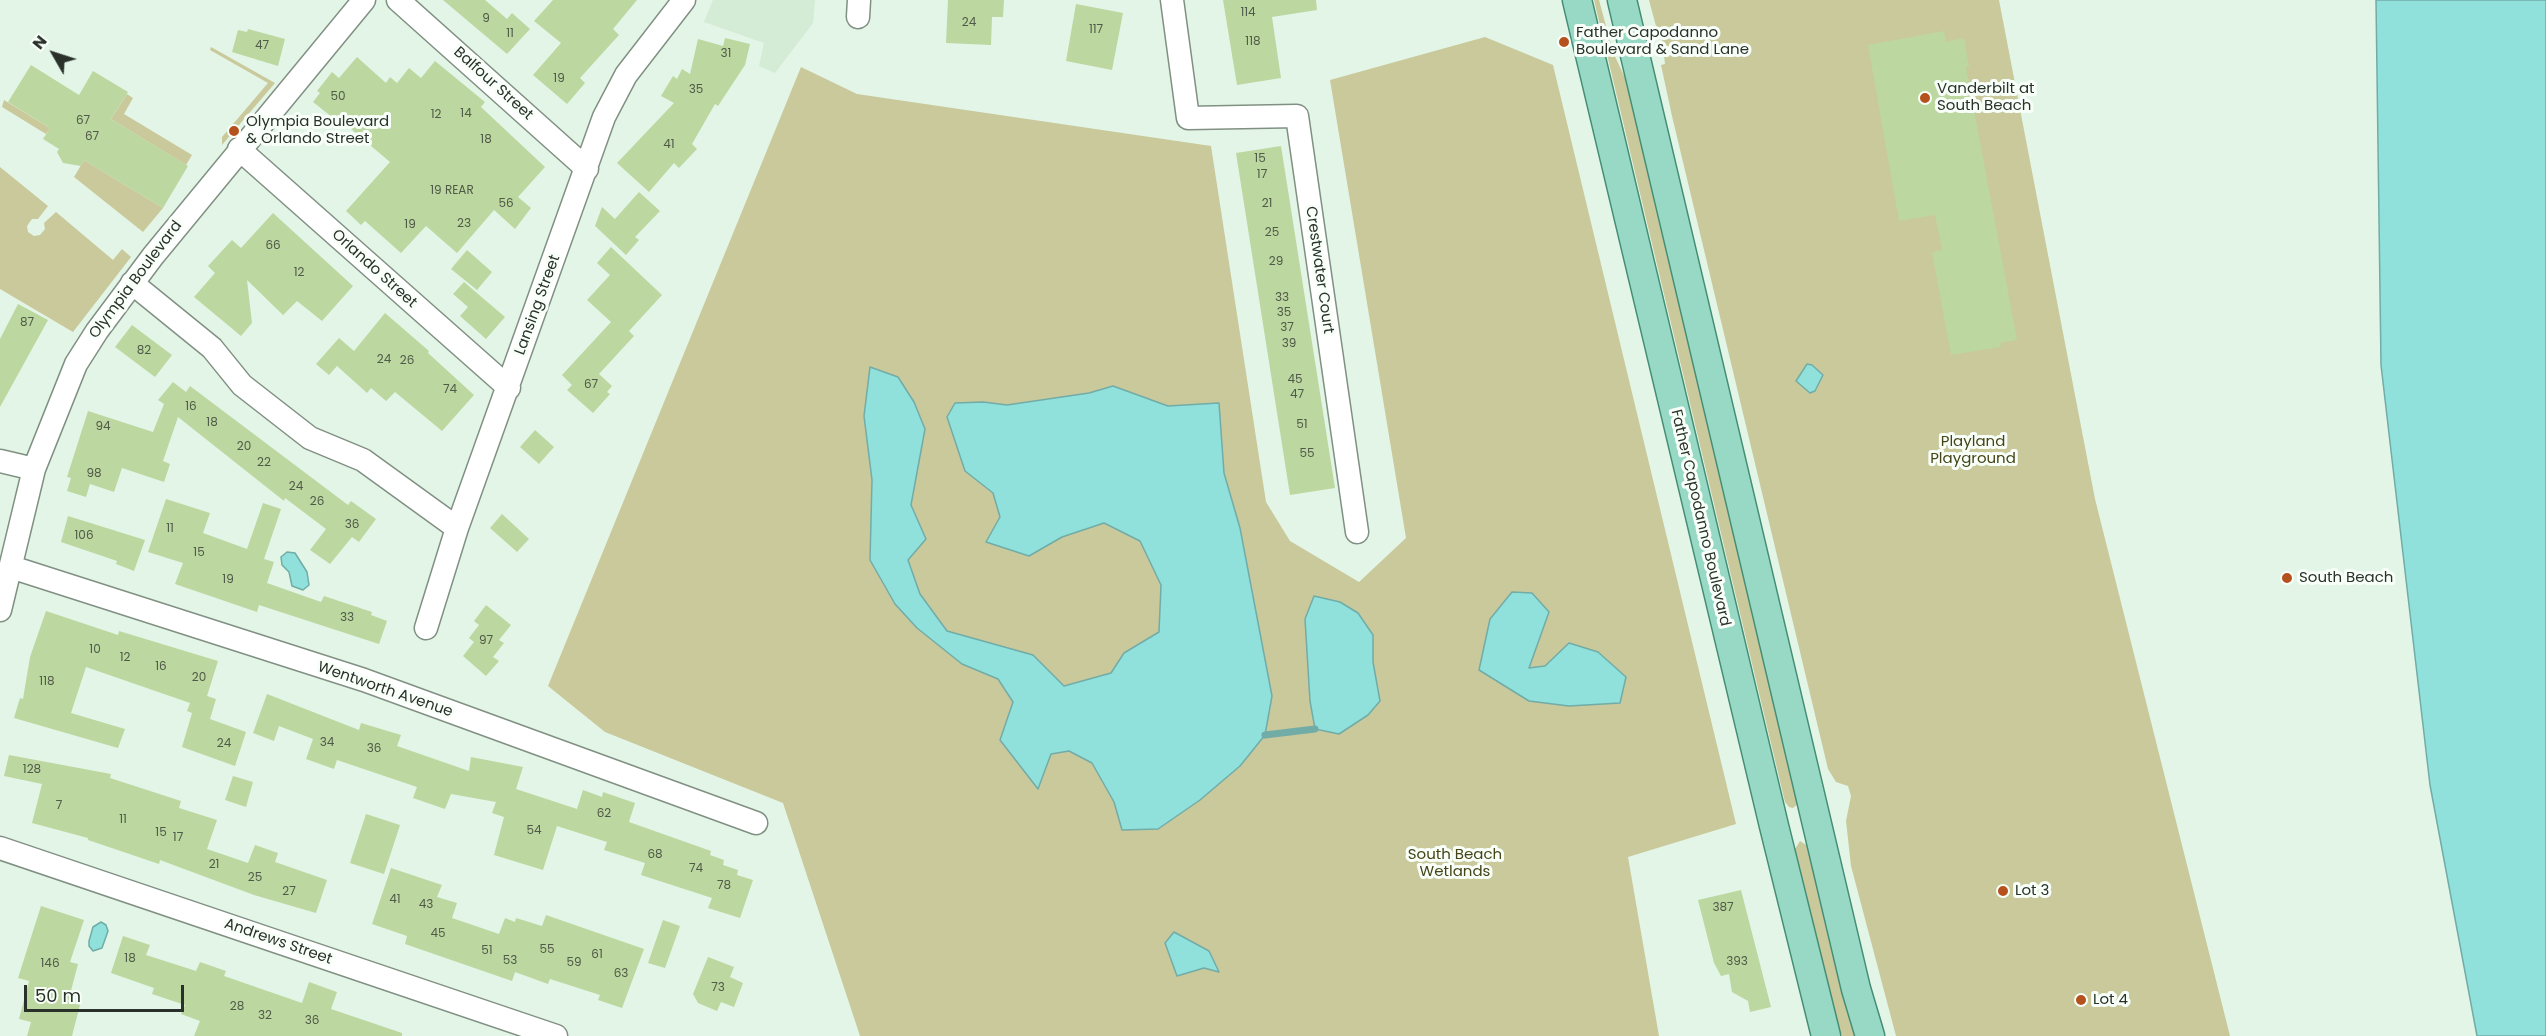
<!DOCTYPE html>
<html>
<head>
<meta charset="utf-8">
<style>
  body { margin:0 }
  #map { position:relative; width:2546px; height:1036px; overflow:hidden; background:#e3f5e6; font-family:Poppins,sans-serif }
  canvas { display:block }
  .north { position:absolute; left:24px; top:24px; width:60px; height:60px; -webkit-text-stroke:4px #f8fff9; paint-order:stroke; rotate:309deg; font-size:16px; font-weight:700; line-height:24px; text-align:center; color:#2a312b }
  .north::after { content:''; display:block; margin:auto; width:21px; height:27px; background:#2a312b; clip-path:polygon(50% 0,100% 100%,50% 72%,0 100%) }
  .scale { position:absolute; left:24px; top:985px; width:160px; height:27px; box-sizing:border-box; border:3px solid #2a312b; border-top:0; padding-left:8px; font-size:18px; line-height:21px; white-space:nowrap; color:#2a312b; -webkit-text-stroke:4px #f8fff9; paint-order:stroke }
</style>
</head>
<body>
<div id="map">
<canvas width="2546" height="1036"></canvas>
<div class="north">N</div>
<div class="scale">50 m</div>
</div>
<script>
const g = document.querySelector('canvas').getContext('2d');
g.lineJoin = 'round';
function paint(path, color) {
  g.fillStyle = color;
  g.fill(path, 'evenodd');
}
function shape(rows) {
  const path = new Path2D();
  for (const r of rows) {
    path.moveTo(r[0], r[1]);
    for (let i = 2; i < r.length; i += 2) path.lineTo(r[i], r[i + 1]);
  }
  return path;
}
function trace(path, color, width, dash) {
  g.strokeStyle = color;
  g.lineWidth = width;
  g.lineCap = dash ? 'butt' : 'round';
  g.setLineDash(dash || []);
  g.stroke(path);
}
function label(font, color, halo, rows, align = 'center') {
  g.font = font + ' Poppins,sans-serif';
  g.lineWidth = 6;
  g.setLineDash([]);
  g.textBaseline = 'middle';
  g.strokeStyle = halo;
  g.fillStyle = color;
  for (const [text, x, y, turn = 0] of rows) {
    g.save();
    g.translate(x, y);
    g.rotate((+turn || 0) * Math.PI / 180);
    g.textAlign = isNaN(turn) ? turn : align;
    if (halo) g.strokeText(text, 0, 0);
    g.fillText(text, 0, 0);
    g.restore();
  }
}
const built = shape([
  [713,0,815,0,813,23,775,73,759,66,764,43,704,22]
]);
const green = shape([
  [1594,0,1599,0,1613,52,1627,82,1798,804,1793,808,1789,807,1785,802],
  [1649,0,1999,0,2095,499,2230,1036,1896,1036,1851,866,1846,821,1851,796,1848,786,1836,782,1828,769,1672,116,1661,65,1665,64,1661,30,1657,30],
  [1485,37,1553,65,1736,824,1628,857,1659,1036,860,1036,783,803,605,732,548,686,801,67,857,94,1211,146,1266,502,1290,541,1359,582,1406,538,1330,80],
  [1113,386,1168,406,1219,403,1224,473,1240,528,1253,602,1265,735,1240,766,1200,800,1158,829,1122,830,1114,802,1092,763,1069,751,1051,754,1038,788,1013,702,998,679,962,664,870,560,872,480,864,416,924,429,911,505,926,539,908,560,920,594,947,631,1033,655,1064,686,1111,673,1124,653,1159,632,1161,585,1140,541,1103,523,1062,537,1029,556,986,542,1000,517,993,493,965,471,983,402,1007,405,1089,393],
  [1315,596,1340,602,1358,613,1373,635,1373,662,1380,701,1339,733,1315,729,1305,619],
  [1549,612,1529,668,1545,666,1569,643,1529,701,1479,670],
  [211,47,275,83,222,145,222,137,268,83,210,50],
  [127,94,133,98,124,114,192,155,186,165,111,119],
  [4,100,50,128,46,134,2,107],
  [84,160,163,208,143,232,74,177],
  [0,167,48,206,38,219,32,219,27,226,28,232,34,236,40,235,45,229,44,223,56,212,113,260,122,249,131,257,73,332,0,289],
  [1800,841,1808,846,1856,1036,1842,1036,1836,1016,1795,849]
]);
const water = shape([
  [2376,0,2546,0,2546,1036,2477,1036,2430,785,2381,365,2376,0],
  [1807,364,1812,365,1823,375,1815,391,1810,393,1796,381,1807,364],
  [870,367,898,377,914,402,925,429,911,505,926,539,908,560,920,594,947,631,1033,655,1064,686,1111,673,1124,653,1159,632,1161,585,1140,541,1104,523,1062,537,1029,556,986,542,1000,517,993,493,965,471,947,417,955,403,983,402,1007,405,1089,393,1113,386,1168,406,1219,403,1224,473,1240,528,1272,696,1265,735,1240,766,1200,800,1158,829,1122,830,1114,802,1092,763,1069,751,1051,754,1038,789,1000,740,1013,702,998,679,962,664,917,628,895,604,870,560,872,480,864,416,870,367],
  [287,552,295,553,307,572,309,585,303,590,292,586,289,572,282,565,281,557,287,552],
  [1512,592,1532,593,1549,612,1529,668,1545,666,1569,643,1598,652,1626,677,1620,703,1569,706,1529,701,1479,670,1490,619,1512,592],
  [1314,596,1340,602,1358,613,1373,635,1373,662,1380,701,1368,715,1339,734,1315,729,1310,701,1305,619,1314,596],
  [101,922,106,925,108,931,102,948,93,951,89,946,89,941,93,927,101,922],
  [1174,932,1209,951,1219,972,1204,968,1177,976,1165,943,1174,932]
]);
const stream = shape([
  [1265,735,1315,729]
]);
const building = shape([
  [443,0,485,0,507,19,512,13,530,29,507,54],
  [553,0,637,0,613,29,619,35,580,78,585,83,567,104,533,75,561,43,534,21],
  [948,0,1004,0,1003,17,992,17,991,45,946,43],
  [1223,0,1316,0,1317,10,1272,17,1281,78,1237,85],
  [1076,4,1123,13,1112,70,1066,61],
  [248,29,285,39,278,66,232,52,238,30,247,32],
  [1944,31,1946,42,1964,38,1969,67,1966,67,2017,340,2000,343,2001,347,1951,355,1932,252,1942,250,1935,215,1899,221,1868,45],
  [725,38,750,44,745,65,718,106,715,104,692,144,697,149,679,168,674,163,649,192,617,163,674,103,661,96,673,76,677,79,682,69,690,74,698,39,723,46],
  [357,57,386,83,390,77,397,83,409,68,421,78,435,61,485,102,481,107,545,167,518,197,531,208,515,229,494,210,457,253,426,226,401,253,365,221,361,225,346,211,390,162,344,123,342,125,313,102,320,93,317,91,332,72,339,78],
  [31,65,79,95,93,71,128,92,111,119,188,166,163,208,84,160,81,166,63,163,57,152,59,149,43,139,50,128,8,102],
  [1281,146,1335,488,1290,495,1236,153],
  [639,192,660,211,635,237,639,240,626,255,595,226,602,207,615,219],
  [273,213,353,286,322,321,297,301,283,315,247,280,252,323,241,336,194,297,215,273,208,266,232,240,241,248],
  [611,247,662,295,629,331,634,336,599,374,612,386,607,392,610,394,593,413,567,390,572,385,562,375,611,322,587,300,610,275,597,263],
  [467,250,492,272,477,290,451,269],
  [464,282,505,317,486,339,460,316,468,307,453,294],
  [18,304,48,320,0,407,0,339],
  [385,313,429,351,428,353,474,395,442,431,395,392,386,401,371,388,367,393,337,366,329,375,316,364,339,338,354,351],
  [132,325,172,355,155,377,115,347],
  [173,382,186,392,190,386,348,505,351,501,376,519,359,542,352,537,330,564,310,550,326,529,285,498,284,501,178,417,163,461,170,464,164,482,122,468,114,492,90,484,86,497,67,491,71,478,67,477,88,411,153,432,164,404,158,400],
  [535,430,554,447,539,464,520,447],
  [166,499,210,513,203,533,247,549,263,503,281,509,264,559,274,562,267,583,321,602,324,596,372,612,371,615,387,621,379,644,259,605,257,612,175,584,183,563,148,552],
  [502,514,529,539,517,552,490,528],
  [68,516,145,540,134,571,116,564,117,561,61,542],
  [486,605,511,625,499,640,504,643,493,657,499,661,486,676,463,656,474,642,469,638,479,625,474,621],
  [46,611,118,635,119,631,218,661,207,696,216,699,210,719,246,732,235,766,182,747,192,713,187,711,190,703,86,667,71,713,125,729,118,748,14,718,20,698,23,699,30,657],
  [267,694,359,730,361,723,401,735,397,746,469,771,471,757,523,767,516,789,577,809,583,790,602,797,603,792,635,803,629,822,711,851,710,855,724,860,723,865,738,870,737,875,753,880,740,918,708,908,712,898,641,875,645,863,604,850,607,842,557,826,543,870,494,855,504,817,492,813,496,802,451,794,445,809,413,798,417,787,337,760,334,769,306,759,313,739,279,726,274,741,253,733],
  [9,755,111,774,110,778,181,801,179,808,217,820,207,849,248,863,255,845,278,853,275,862,327,880,316,913,254,895,160,860,159,864,88,840,88,838,32,823,42,784,4,776],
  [233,776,253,782,246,807,225,800],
  [366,814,400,825,384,874,350,863],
  [391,868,442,885,437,897,457,903,452,918,499,934,505,918,515,922,516,918,542,926,546,915,644,949,622,1008,598,1000,600,995,550,979,548,984,515,972,512,981,405,944,407,936,372,924],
  [1741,890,1771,1007,1750,1012,1748,1001,1732,992,1729,974,1721,976,1714,963,1698,900],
  [41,906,84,920,70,962,78,964,68,1002,80,1005,72,1036,27,1036,31,1022,19,1019,29,981,18,978],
  [663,920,680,926,665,968,648,963],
  [123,936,150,945,146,955,196,971,200,962,226,971,224,976,302,1003,309,982,337,992,331,1009,402,1033,402,1036,194,1036,200,1021,181,1014,185,1005,152,994,154,988,111,973],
  [708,957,734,967,730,977,743,983,734,1007,721,1002,717,1011,698,1003,693,994]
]);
const minor = shape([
  [398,0,587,169],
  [1172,0,1188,118,1297,116,1357,532],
  [858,17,859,0],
  [239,149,509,388],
  [132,283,212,348,242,385,310,438,363,460,457,528],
  [0,461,34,469],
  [11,567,364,680,756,823],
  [0,610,34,469,76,364,97,331,153,256,364,0],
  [426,628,457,528,604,117,626,75,684,0],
  [0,848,556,1036]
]);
const major = shape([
  [1577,0,1774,826,1826,1036],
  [1622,0,1856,989,1870,1036]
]);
const markers = [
  [1564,42,6,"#b5511c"],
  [1925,98,6,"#b5511c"],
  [234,131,6,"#b5511c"],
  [2287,578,6,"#b5511c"],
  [2003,891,6,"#b5511c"],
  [2081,1000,6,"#b5511c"]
];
const numberNames = [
  ["114",1248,13],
  ["9",486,19],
  ["24",969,23],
  ["117",1096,30],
  ["11",510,34],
  ["118",1253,42],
  ["47",262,46],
  ["31",726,54],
  ["19",559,79],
  ["35",696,90],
  ["50",338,97],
  ["14",466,114],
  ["12",436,115],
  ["67",83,121],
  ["67",92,137],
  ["18",486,140],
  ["41",669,145],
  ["15",1260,159],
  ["17",1262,175],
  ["19 REAR",452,191],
  ["56",506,204],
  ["21",1267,204],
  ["23",464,224],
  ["19",410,225],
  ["25",1272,233],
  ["66",273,246],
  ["29",1276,262],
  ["12",299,273],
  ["33",1282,298],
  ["35",1284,313],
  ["87",27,323],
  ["37",1287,328],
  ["39",1289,344],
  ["82",144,351],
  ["24",384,360],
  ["26",407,361],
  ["45",1295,380],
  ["67",591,385],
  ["74",450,390],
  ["47",1297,395],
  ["16",191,407],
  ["18",212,423],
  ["51",1302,425],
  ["94",103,427],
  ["20",244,447],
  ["55",1307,454],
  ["22",264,463],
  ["98",94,474],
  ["24",296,487],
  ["26",317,502],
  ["36",352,525],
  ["11",170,529],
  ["106",84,536],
  ["15",199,553],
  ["19",228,580],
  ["33",347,618],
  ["97",486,641],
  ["10",95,650],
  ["12",125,658],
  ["16",161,667],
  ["20",199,678],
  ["118",47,682],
  ["34",327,743],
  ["24",224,744],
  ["36",374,749],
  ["128",32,770],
  ["7",59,806],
  ["62",604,814],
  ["11",123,820],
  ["54",534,831],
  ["15",161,833],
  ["17",178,838],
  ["68",655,855],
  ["21",214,865],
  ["74",696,869],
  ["25",255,878],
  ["78",724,886],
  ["27",289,892],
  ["41",395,900],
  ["43",426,905],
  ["387",1723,908],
  ["45",438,934],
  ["55",547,950],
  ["51",487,951],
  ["61",597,955],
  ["18",130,959],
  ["53",510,961],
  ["393",1737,962],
  ["59",574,963],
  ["146",50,964],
  ["63",621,974],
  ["73",718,988],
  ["28",237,1007],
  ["32",265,1016],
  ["36",312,1021]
];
const poiNames = [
  ["Father Capodanno",1576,33],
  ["Boulevard & Sand Lane",1576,50],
  ["Vanderbilt at",1937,89],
  ["South Beach",1937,106],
  ["Olympia Boulevard",246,122],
  ["& Orlando Street",246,139],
  ["South Beach",2299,578],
  ["Lot 3",2015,891],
  ["Lot 4",2093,1000]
];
const streetNames = [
  ["Balfour Street",493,84,42],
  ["Orlando Street",374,269,42],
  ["Crestwater Court",1319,270,82],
  ["Olympia Boulevard",136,280,-53],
  ["Lansing Street",538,305,-70],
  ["Father Capodanno Boulevard",1700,518,77],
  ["Wentworth Avenue",385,690,19],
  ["Andrews Street",278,942,19]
];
const parkNames = [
  ["Playland",1973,442],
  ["Playground",1973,459],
  ["South Beach",1455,855],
  ["Wetlands",1455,872]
];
paint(built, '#d4ebd6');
paint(green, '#c9c99c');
paint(water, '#90e0dc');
trace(water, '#71aca7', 1.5);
trace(stream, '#71aca7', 7);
paint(building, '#bdd7a0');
trace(minor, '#809083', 25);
trace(major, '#458e76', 31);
trace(minor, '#fff', 22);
trace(major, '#98d9c5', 28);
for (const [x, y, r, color] of markers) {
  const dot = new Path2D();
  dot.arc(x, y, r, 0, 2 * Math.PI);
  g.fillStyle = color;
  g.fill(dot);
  trace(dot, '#f8fff9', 2);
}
label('12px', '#4f5a48', null, numberNames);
label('15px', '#2a312b', '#f8fff9', poiNames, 'left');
label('15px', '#2a312b', '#f8fff9', streetNames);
label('15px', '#464417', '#f8fff9', parkNames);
</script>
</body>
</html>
